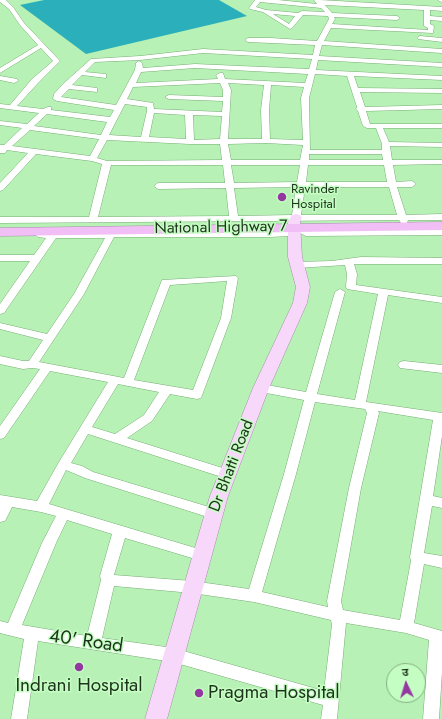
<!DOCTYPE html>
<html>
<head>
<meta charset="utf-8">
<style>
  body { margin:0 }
  #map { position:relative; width:442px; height:719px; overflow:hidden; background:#b8f1b5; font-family:Jost,"Noto Sans Devanagari",sans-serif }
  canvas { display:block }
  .north { position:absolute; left:386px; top:663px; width:40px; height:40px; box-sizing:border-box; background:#c5fec2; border:1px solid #82ad80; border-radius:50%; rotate:356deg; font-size:11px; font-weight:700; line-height:16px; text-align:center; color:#1d331c }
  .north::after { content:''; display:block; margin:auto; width:14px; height:18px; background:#9537a0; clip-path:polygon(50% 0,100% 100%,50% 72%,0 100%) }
</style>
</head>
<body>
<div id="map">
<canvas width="442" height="719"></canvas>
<div class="north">उ</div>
</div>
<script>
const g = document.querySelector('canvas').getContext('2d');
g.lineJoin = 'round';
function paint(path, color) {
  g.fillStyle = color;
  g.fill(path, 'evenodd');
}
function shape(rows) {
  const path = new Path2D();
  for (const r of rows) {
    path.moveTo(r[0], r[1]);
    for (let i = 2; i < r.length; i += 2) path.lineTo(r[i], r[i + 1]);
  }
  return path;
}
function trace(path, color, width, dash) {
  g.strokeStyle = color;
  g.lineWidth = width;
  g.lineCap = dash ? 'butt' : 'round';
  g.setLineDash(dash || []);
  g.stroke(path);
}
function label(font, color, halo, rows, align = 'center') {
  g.font = font + ' Jost,sans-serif';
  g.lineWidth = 3;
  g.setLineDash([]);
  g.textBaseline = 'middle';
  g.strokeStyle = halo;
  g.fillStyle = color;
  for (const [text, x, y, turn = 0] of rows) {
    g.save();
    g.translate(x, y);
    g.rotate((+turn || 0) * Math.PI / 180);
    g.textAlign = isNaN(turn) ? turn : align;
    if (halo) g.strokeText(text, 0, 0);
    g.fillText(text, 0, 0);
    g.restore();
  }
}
const water = shape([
  [44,0,219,0,247,16,86,54,20,5]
]);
const minor = shape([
  [0,0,6,0,13,7,24,23,60,61,38,83,17,106,43,109,48,107,51,107,51,110,110,117,114,110,57,101,53,99,54,94,63,84,91,59,140,56,203,49,313,55,315,45,248,42,245,40,248,38,271,38,317,41,329,19,328,16,303,15,292,28,290,29,263,12,250,9,249,8,255,0,278,0,317,4,314,0,320,0,442,7,442,11,430,10,430,16,442,17,442,21,430,20,430,24,434,26,433,33,331,28,324,41,442,49,442,53,322,45,319,56,442,63,442,67,318,60,316,70,442,76,442,80,354,76,358,88,442,89,442,93,360,92,365,107,442,105,442,109,366,111,370,124,442,124,442,128,383,128,389,142,442,143,442,147,390,146,392,160,442,160,442,164,439,164,393,165,396,182,412,181,416,184,412,187,397,187,406,215,442,214,442,220,408,220,407,223,404,224,401,223,399,220,0,223,0,217,89,217,102,164,92,161,36,154,3,190,0,191,0,183,28,153,7,150,5,153,0,153,0,145,4,145,22,128,0,125,0,121,27,124,39,113,0,108,0,104,10,105,32,79,53,61,41,48,0,73,0,68,38,45,20,25,9,9,0,2,0,0],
  [260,2,321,8,325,12,302,11,298,13,266,10,256,7,260,2],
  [325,5,424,10,424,26,428,28,428,30,332,24,335,19,334,17,397,20,400,18,397,16,332,13,325,5],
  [273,14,295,16,289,24,273,14],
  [203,53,312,59,309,69,195,64,143,68,142,63,139,61,136,63,135,70,116,105,61,97,69,89,97,92,97,88,72,85,82,75,106,78,106,74,85,72,95,62,140,60,203,53],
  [195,68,308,74,305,83,225,79,223,73,220,73,216,75,218,79,136,83,141,72,195,68],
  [315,74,347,76,357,107,356,109,358,111,363,126,367,128,376,128,382,144,382,150,310,150,309,98,315,74],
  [220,83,223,90,223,97,169,95,165,97,169,99,223,101,222,112,154,109,153,103,127,99,133,87,220,83],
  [228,83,264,85,261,110,262,139,228,139,231,90,228,83],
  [271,85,304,87,301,98,303,140,270,139,269,110,271,85],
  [125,104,147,107,147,111,141,137,109,135,125,104],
  [154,113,185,115,186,139,149,137,154,113],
  [47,114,107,122,101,135,34,126,47,114],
  [193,115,222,116,220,139,194,140,193,115],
  [30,130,98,139,99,139,90,156,12,146,30,130],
  [107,140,190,144,220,144,222,160,107,161,97,158,107,140],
  [266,143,303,145,300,160,231,160,228,144,266,143],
  [309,154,382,154,383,160,309,160,309,154],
  [111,165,223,165,225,183,158,183,154,186,158,189,226,188,229,216,98,217,111,165],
  [231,165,300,165,297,182,234,183,231,165],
  [308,165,384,165,387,182,306,182,308,165],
  [296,187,292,215,238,216,234,188,296,187],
  [305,187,389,187,397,215,301,215,305,187],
  [438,0,442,0,442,2,439,1,438,0],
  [420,36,442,38,442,42,418,39,417,38,420,36],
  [0,76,17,79,18,81,14,83,0,80,0,76],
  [295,224,308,230,442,229,442,235,306,236,296,231,289,236,270,237,114,237,84,294,39,362,124,378,162,280,236,276,238,278,231,318,201,398,197,399,170,394,152,421,127,438,232,471,234,474,232,477,228,479,88,434,71,463,82,466,93,472,219,510,221,514,219,518,214,519,85,478,66,470,49,504,202,550,207,551,209,555,207,559,202,560,192,558,125,538,114,575,192,581,249,589,284,474,304,400,261,392,257,391,255,388,257,385,261,384,306,392,335,292,340,289,345,292,317,394,355,400,378,294,347,289,346,287,347,274,345,265,297,268,292,265,297,262,332,261,361,257,442,258,442,264,354,264,357,274,356,285,442,297,442,303,388,295,366,402,442,413,442,436,433,496,442,498,442,508,432,506,424,553,442,556,442,568,424,564,414,623,442,631,442,672,439,719,423,719,429,640,406,633,346,623,337,719,321,719,323,705,173,662,38,641,27,719,11,719,24,639,0,633,0,621,8,623,42,543,56,516,41,512,12,507,5,521,0,522,0,495,37,501,59,462,108,382,50,371,4,438,0,439,0,426,40,369,32,368,23,369,0,364,0,356,23,361,29,361,43,340,0,329,0,323,47,334,74,294,105,238,56,238,4,313,0,314,0,304,30,261,0,261,0,255,34,255,46,238,38,237,36,235,38,233,41,232,270,231,286,230,292,225,295,224],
  [227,281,221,318,193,390,134,380,170,285,227,281],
  [118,384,159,392,144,415,115,434,92,427,118,384],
  [315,402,365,409,367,413,349,488,327,601,328,607,262,592,296,474,315,402],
  [378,411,433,420,410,557,411,561,400,620,343,610,341,601,361,488,379,413,378,411],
  [67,520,112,534,100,576,101,580,87,636,22,625,56,543,67,520],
  [114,586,192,593,254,602,331,620,332,625,324,691,173,648,102,638,114,586],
  [404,361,442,365,442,373,400,368,398,365,400,362,404,361]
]);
const major = shape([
  [296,214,300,215,302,218,300,222,302,257,310,287,307,303,269,388,228,496,167,719,145,719,210,496,253,388,293,303,296,287,288,257,288,222,292,215,296,214]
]);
const highway = shape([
  [442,222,442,230,0,236,0,228,442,222]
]);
const markers = [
  [282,197,5,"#9537a0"],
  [79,667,5,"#9537a0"],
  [199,693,5,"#9537a0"]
];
const farPoinames = [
  ["Ravinder",291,190],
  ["Hospital",291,205]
];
const streetNames = [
  ["National Highway 7",221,228,-1],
  ["Dr Bhatti Road",232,466,-69]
];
const nearStreetnames = [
  ["40' Road",86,642,8]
];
const nearPoinames = [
  ["Indrani Hospital",79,686],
  ["Pragma Hospital",208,693,"left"]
];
paint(water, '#2bb0bb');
trace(minor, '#77ad75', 1);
trace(major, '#a78daa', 1);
trace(highway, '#a78daa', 1);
paint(minor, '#fff');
paint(major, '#f7d8fa');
paint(highway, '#f1bef6');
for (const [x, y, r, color] of markers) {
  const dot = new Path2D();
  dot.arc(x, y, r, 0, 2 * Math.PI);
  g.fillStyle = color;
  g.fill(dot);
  trace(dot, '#c5fec2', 1.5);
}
label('13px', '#1d331c', '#c5fec2', farPoinames, 'left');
label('16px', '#1d331c', '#c5fec2', streetNames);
label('19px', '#1d331c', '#c5fec2', nearStreetnames);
label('19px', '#1d331c', '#c5fec2', nearPoinames);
</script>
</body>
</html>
